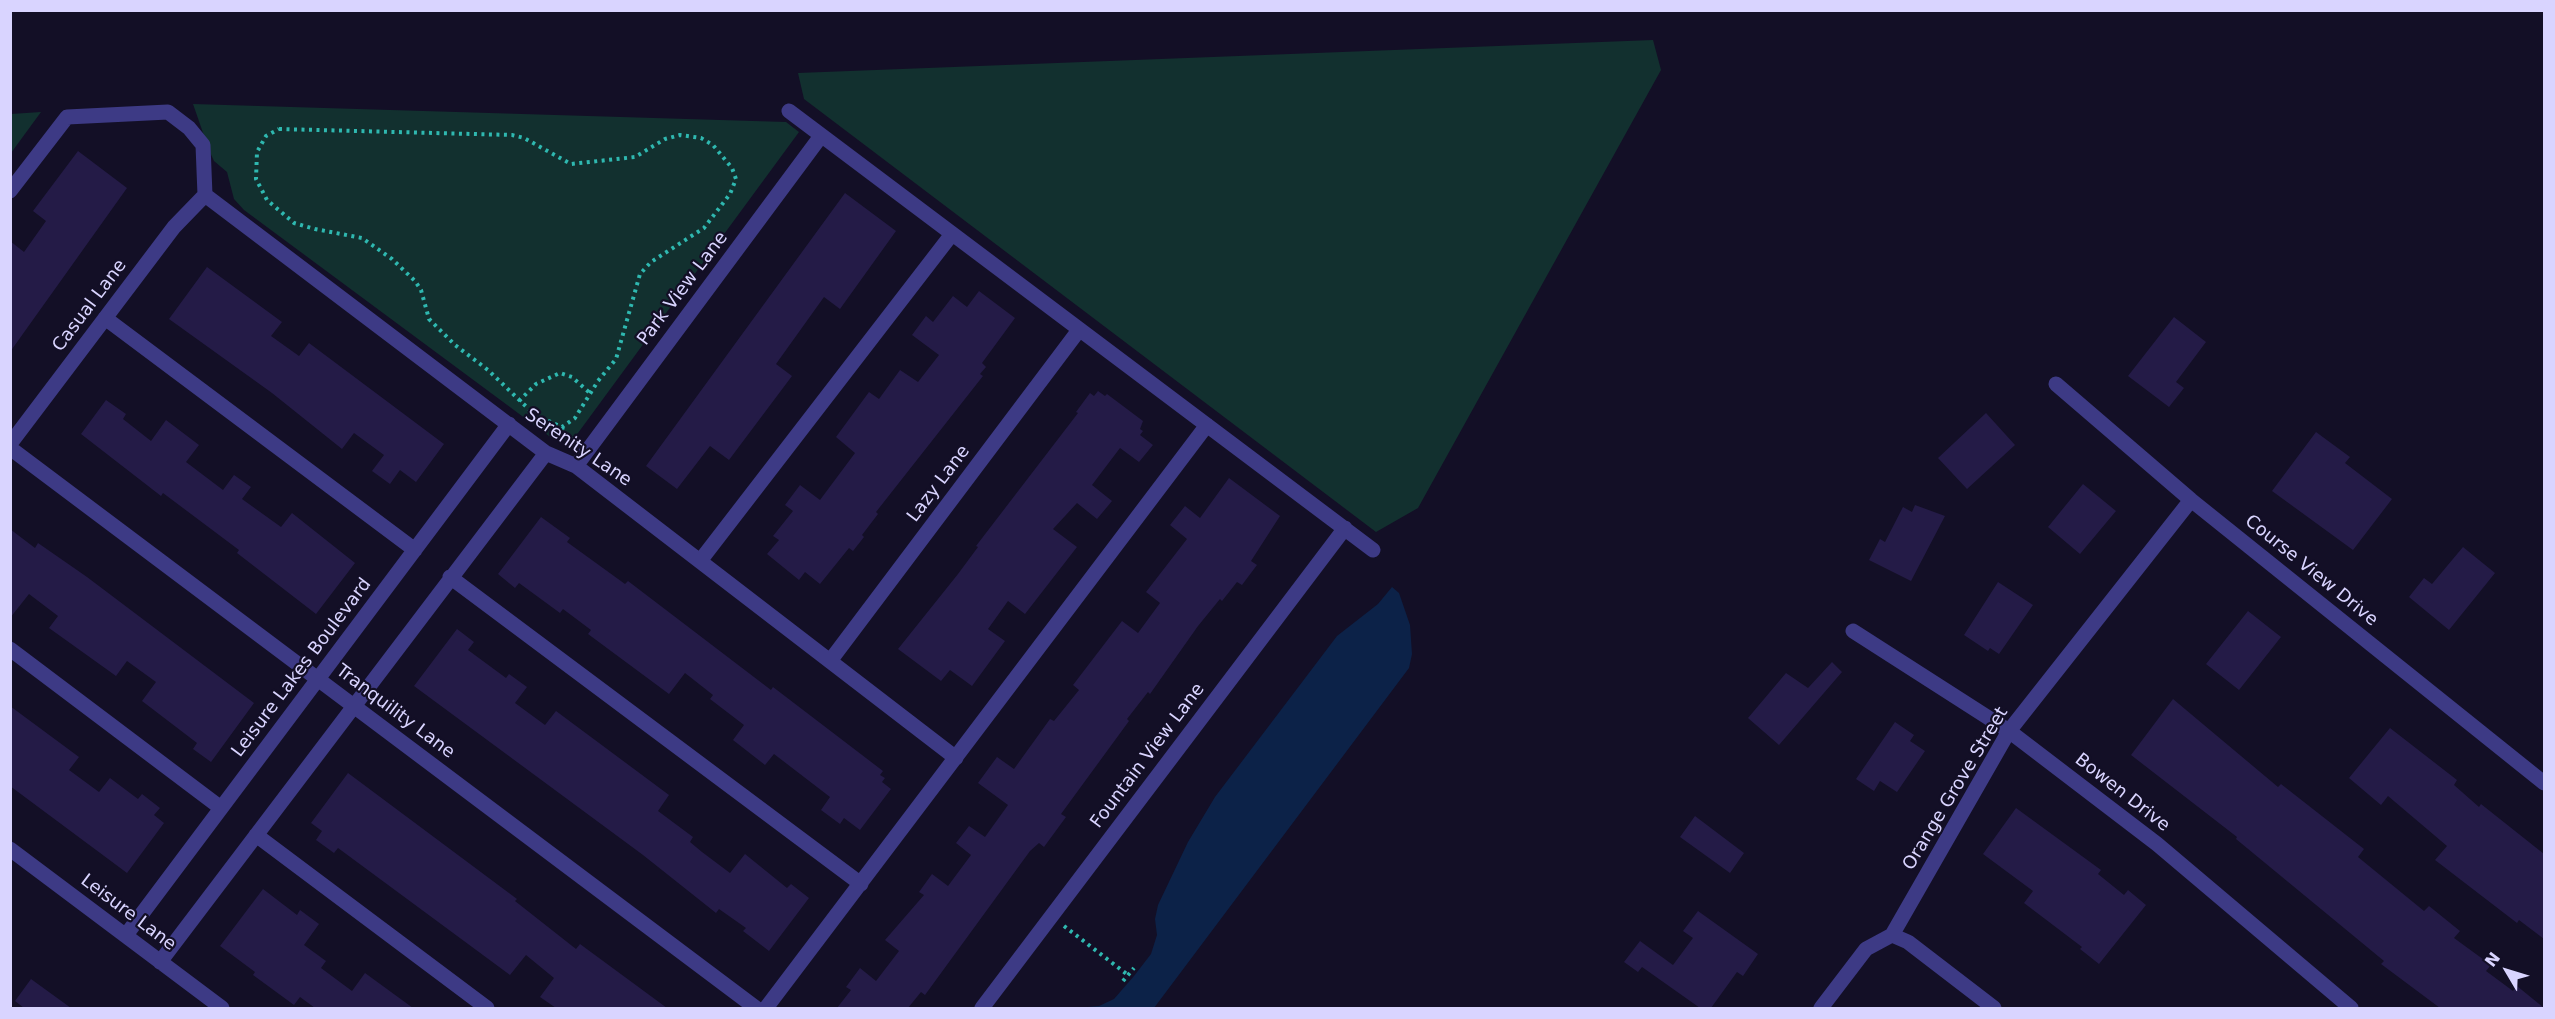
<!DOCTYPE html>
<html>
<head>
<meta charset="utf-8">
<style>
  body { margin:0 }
  #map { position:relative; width:2555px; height:1019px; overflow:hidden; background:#130f26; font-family:"DejaVu Sans",sans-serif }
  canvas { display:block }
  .frame { position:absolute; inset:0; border:12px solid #d9d4ff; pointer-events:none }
  .north { position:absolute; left:2477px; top:941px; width:60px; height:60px; -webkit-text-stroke:4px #130f26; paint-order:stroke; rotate:308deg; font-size:16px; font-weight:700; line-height:24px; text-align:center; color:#d9d4ff }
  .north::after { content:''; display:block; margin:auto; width:21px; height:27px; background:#d9d4ff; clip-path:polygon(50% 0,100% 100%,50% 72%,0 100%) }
</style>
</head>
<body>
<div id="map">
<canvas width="2555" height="1019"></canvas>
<div class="frame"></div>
<div class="north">N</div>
</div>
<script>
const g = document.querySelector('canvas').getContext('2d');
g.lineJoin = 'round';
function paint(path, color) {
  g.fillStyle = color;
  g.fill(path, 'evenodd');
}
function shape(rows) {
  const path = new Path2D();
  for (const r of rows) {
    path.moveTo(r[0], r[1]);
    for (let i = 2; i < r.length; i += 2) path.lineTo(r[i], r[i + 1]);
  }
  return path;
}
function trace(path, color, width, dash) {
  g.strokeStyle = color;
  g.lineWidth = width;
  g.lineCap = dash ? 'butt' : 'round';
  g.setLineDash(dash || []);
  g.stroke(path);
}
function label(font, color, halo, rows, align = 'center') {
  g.font = font + ' "DejaVu Sans",sans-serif';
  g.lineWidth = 4.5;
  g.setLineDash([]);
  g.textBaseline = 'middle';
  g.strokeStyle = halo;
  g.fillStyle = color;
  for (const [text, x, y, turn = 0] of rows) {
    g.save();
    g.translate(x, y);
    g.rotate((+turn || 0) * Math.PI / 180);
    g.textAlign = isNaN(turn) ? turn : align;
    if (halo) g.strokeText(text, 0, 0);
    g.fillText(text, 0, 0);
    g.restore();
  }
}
const green = shape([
  [1653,40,1661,70,1418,508,1376,532,804,99,798,73],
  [193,104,786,122,799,132,578,433,568,440,560,441,549,436,244,210,234,199,227,172,214,161,209,150],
  [41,112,11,153,11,114]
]);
const water = shape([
  [1392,587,1399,593,1410,625,1412,654,1409,668,1154,1008,1076,1008,1099,1006,1114,999,1134,976,1151,954,1157,935,1155,919,1158,905,1188,842,1215,797,1337,636,1378,604]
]);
const building = shape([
  [78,151,127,188,10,352,10,241,24,252,46,221,33,211],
  [845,193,896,231,840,309,824,297,776,364,792,376,729,460,710,446,677,489,646,466],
  [207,267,282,322,271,336,299,356,309,343,444,444,416,482,400,470,390,484,372,471,384,455,354,433,342,449,272,393,169,319],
  [979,291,1015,318,982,363,986,367,980,374,983,376,876,512,878,514,862,535,864,537,853,551,849,548,820,584,805,572,799,580,767,554,779,540,773,536,793,511,785,505,800,485,820,500,855,453,836,437,869,392,879,399,900,370,918,382,939,355,912,335,926,316,933,322,953,296,967,307],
  [2174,317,2206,342,2176,382,2184,388,2169,407,2128,376],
  [1098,391,1105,396,1107,394,1143,421,1140,429,1143,431,1140,435,1153,445,1139,462,1120,448,1092,485,1112,501,1097,519,1077,503,1053,529,1077,547,1025,614,1008,601,988,629,1005,641,972,686,950,670,941,681,898,649,958,574,978,547,976,546,1078,413,1076,412,1090,393,1094,396],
  [106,400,126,414,123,419,151,441,166,420,199,445,186,462,223,490,234,475,251,487,242,499,281,527,292,513,355,563,316,614,237,553,239,550,163,493,161,496,81,434],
  [1986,413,2015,445,1967,489,1938,458],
  [2316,432,2350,457,2345,463,2392,499,2353,550,2272,491],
  [1229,478,1280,516,1251,561,1257,565,1242,585,1237,582,1222,601,1220,599,1198,626,1150,694,1148,692,1127,719,1129,721,1061,814,1066,817,1044,847,1039,843,1030,851,925,995,921,992,908,1008,837,1008,851,990,846,987,860,968,876,981,899,951,885,940,924,895,919,892,932,874,948,886,971,855,956,843,969,826,985,837,1008,805,978,783,997,757,1014,769,1050,719,1054,721,1079,690,1073,685,1122,621,1138,633,1160,603,1146,592,1187,539,1170,525,1185,506,1200,518],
  [2083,484,2116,511,2080,554,2048,527],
  [1915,505,1945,516,1911,581,1869,560,1880,539,1885,542,1903,507,1912,512],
  [541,517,570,538,567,542,625,584,628,581,771,690,773,687,883,771,880,775,885,778,882,782,891,789,860,830,844,818,840,824,821,810,830,797,774,754,765,765,733,740,744,725,710,699,713,695,685,673,669,694,588,634,591,630,563,609,560,613,519,583,515,588,498,574],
  [10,529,35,548,38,543,87,577,254,703,211,762,193,749,197,743,142,701,156,682,127,661,116,676,49,628,58,616,29,594,10,618],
  [2463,547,2495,573,2449,630,2409,597,2424,578,2432,584],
  [1998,582,2033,605,1999,654,1990,648,1988,651,1964,635],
  [2248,611,2281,637,2239,690,2206,664],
  [457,629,474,642,468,650,506,678,509,674,527,687,515,703,545,725,556,711,669,795,658,811,693,837,690,842,702,852,730,873,745,854,787,888,791,884,809,898,769,951,743,931,746,928,719,909,716,913,643,855,414,686],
  [1832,662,1842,672,1779,745,1748,718,1786,673,1808,688],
  [2173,699,2278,787,2281,784,2364,849,2358,857,2424,911,2429,906,2460,931,2454,938,2491,965,2486,971,2513,991,2517,986,2544,1008,2440,1008,2381,964,2384,961,2236,839,2237,837,2131,755],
  [10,706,79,757,69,770,99,792,110,778,138,799,142,794,160,808,154,815,164,823,127,873,10,786],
  [1895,722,1914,735,1910,741,1925,751,1897,792,1880,781,1874,791,1856,779],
  [2390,728,2457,780,2454,785,2479,807,2481,804,2544,854,2544,939,2519,920,2517,923,2435,860,2447,846,2388,796,2381,805,2349,778],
  [348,773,517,899,515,901,576,949,580,944,667,1008,556,1008,540,997,554,978,526,955,510,975,338,848,334,853,316,840,322,831,311,823],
  [2016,808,2101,870,2098,874,2124,895,2128,890,2146,905,2099,964,2080,949,2082,947,2024,903,2033,891,1983,854],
  [1695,816,1744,853,1730,873,1680,837],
  [263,889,297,915,300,910,319,924,304,945,326,961,321,968,352,991,365,973,413,1008,315,1008,300,997,294,1005,253,975,255,972,220,946],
  [1698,911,1758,954,1743,976,1737,972,1711,1008,1700,1008,1642,967,1638,972,1624,962,1640,941,1673,965,1693,938,1683,931],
  [31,979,71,1008,24,1008,15,1001]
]);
const path = shape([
  [279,129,512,135,524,138,571,164,635,157,665,139,680,135,701,138,713,145,732,168,736,179,730,194,704,228,651,262,640,274,616,359,598,381,575,418,562,427,535,415,488,370,455,345,429,319,421,290,415,281,392,259,362,238,315,229,294,223,267,200,256,179,257,152,266,136,279,129],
  [519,401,536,384,560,373,572,377,590,393],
  [562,427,564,434,573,440],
  [1064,926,1128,975],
  [1123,981,1134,968]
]);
const minor = shape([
  [789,111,1373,550],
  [10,191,67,117,168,112,189,128,203,145,205,195],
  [205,195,546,453,576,466,956,758],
  [105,318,415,550],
  [2056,384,2191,500,2544,783],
  [10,444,174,227,205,195],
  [10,448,756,1008],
  [576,466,821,136],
  [700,561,952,234],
  [450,577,861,884],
  [1853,631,2009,731,2157,844,2351,1008],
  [10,649,221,808],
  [830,661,1079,330],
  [256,835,487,1008],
  [10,849,222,1008],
  [126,935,509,424],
  [1892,935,1908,942,1994,1008],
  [160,962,546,453],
  [766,1008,1207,425],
  [982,1008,1345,528],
  [1821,1008,1866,949,1892,935,2009,731,2191,500]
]);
const streetNames = [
  ["Park View Lane",683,289,-53],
  ["Casual Lane",90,306,-53],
  ["Serenity Lane",578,448,34],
  ["Lazy Lane",939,484,-53],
  ["Course View Drive",2311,571,39],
  ["Leisure Lakes Boulevard",302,668,-53],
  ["Tranquility Lane",395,712,37],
  ["Fountain View Lane",1148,756,-53],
  ["Orange Grove Street",1956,789,-59],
  ["Bowen Drive",2122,793,38],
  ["Leisure Lane",128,913,37]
];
paint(green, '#12302f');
paint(water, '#0c2248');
paint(building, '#241b47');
trace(path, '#2fb8b0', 4, [3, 4.5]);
trace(minor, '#3d3a85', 15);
label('18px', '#d9d4ff', '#130f26', streetNames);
</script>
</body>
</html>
